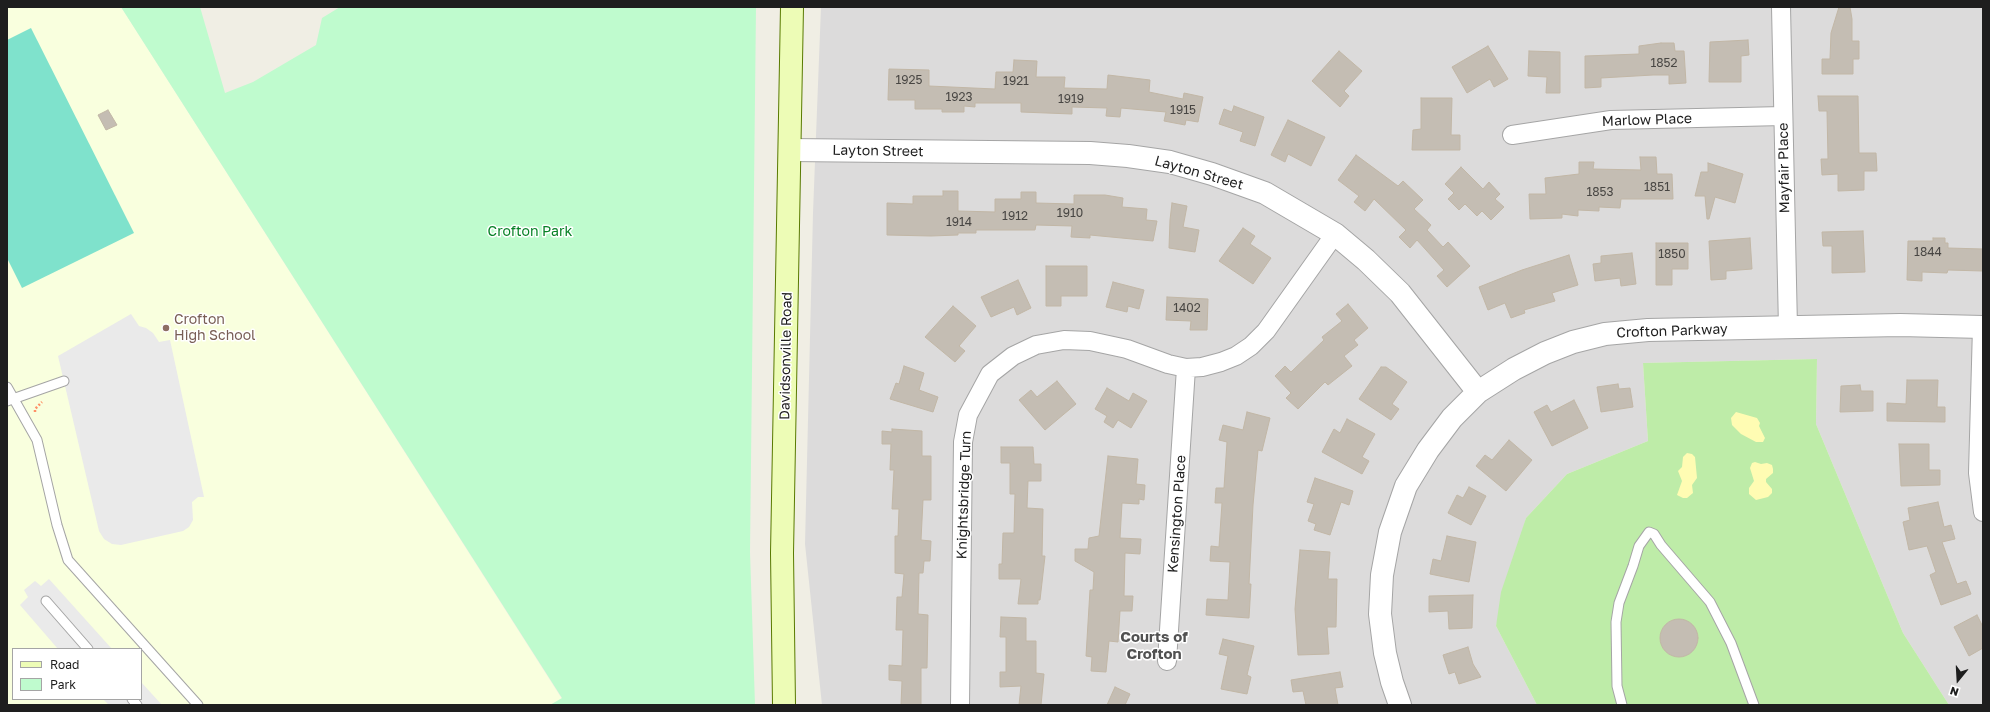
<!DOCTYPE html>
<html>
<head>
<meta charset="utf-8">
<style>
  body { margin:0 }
  #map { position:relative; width:1990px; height:712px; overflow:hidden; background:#f0eee4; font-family:"Golos Text",sans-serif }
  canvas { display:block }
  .frame { position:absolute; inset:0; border:8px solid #1e1e1e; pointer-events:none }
  .legend { position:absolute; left:12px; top:648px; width:130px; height:52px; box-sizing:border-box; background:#fff; border:1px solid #a5a5a5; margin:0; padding:5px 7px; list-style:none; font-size:12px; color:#1e1e1e }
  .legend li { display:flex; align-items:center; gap:8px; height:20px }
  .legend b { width:20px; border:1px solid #a5a5a5 }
  .north { position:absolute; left:1938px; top:660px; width:40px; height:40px; -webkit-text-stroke:3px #fff; paint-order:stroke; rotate:198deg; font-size:11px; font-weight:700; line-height:16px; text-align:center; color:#1e1e1e }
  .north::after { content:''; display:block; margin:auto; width:14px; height:18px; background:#1e1e1e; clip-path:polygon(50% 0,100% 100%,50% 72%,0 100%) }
</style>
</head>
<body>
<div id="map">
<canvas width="1990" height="712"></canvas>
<div class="frame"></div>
<ul class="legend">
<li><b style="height:5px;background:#edfcb6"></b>Road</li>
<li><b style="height:11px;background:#bffbce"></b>Park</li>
</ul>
<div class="north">N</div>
</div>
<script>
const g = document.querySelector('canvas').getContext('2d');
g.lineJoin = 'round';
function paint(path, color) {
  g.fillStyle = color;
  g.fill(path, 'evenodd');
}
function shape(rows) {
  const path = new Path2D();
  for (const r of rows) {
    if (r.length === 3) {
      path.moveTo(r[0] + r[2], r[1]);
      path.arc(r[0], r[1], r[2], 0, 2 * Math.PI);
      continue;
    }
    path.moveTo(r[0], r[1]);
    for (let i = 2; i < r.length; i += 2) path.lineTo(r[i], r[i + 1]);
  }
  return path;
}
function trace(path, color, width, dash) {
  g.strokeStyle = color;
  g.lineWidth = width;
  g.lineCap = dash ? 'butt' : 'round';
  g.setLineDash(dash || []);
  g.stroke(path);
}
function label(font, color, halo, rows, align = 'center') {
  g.font = font + ' "Golos Text",sans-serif';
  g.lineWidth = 3;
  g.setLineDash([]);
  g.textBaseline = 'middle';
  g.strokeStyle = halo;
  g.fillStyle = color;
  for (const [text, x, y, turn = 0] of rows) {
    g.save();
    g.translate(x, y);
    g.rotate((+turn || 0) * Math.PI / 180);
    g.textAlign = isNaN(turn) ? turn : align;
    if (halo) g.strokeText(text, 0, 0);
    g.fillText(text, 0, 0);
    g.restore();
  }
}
const residential = shape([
  [821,7,1983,7,1983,705,1949,705,1903,633,1816,424,1817,359,1643,363,1648,441,1567,474,1526,518,1496,626,1537,705,822,705,805,544,813,213]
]);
const education = shape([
  [7,7,121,7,562,699,550,705,7,705],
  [13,649,141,649,141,699,13,699]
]);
const grass = shape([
  [1817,359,1816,424,1903,633,1949,705,1537,705,1496,626,1501,592,1526,518,1567,474,1648,441,1643,363]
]);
const sand = shape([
  [1736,412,1757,418,1760,423,1759,426,1765,438,1763,442,1756,442,1741,434,1732,425,1731,418],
  [1687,453,1692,454,1695,457,1697,478,1692,485,1693,493,1687,498,1683,498,1677,495,1682,481,1678,471,1682,467,1683,457],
  [1755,462,1761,464,1767,463,1772,465,1773,469,1773,473,1766,479,1766,482,1772,489,1772,493,1768,497,1756,500,1749,494,1749,488,1754,481,1750,468,1752,463]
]);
const park = shape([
  [121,7,200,7,225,93,253,82,316,45,322,18,340,7,756,7,750,552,755,705,550,705,562,698]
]);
const pitch = shape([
  [31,28,134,233,22,288,7,258,7,40]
]);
const parking = shape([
  [131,314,139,326,146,328,153,333,159,342,170,340,204,497,198,497,192,502,193,520,189,527,183,531,121,545,112,544,104,539,99,531,58,356],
  [49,579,112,649,58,649,20,605,28,597,24,590,35,581,41,586],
  [141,682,162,705,109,705,103,699,141,699]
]);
const building = shape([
  [1839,7,1850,7,1852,19,1852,41,1859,41,1859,59,1853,59,1853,74,1822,74,1822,59,1830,59,1831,33,1839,7],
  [1748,40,1749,55,1741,56,1741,82,1709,82,1710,42,1748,40],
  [1661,43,1674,43,1675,51,1684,51,1686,83,1669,84,1669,75,1653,75,1601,78,1601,87,1585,88,1585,56,1639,54,1639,46,1661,43],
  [1488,46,1508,79,1494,87,1490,79,1467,93,1452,67,1488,46],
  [1339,51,1362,71,1344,91,1349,96,1340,107,1312,81,1339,51],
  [1529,51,1560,52,1560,93,1546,93,1547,77,1528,76,1529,51],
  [1014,60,1037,61,1036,77,1065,77,1064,88,1107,89,1108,75,1150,80,1149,92,1183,99,1184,93,1203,97,1198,122,1186,120,1185,125,1164,121,1166,112,1121,108,1120,117,1106,116,1107,108,1072,107,1072,114,1021,112,1021,103,975,103,975,107,964,106,964,112,942,112,942,109,915,109,915,100,888,100,889,69,929,70,929,86,995,89,996,72,1013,72,1014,60],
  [1818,96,1858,96,1859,153,1876,153,1877,171,1864,171,1864,190,1838,191,1838,174,1822,175,1821,159,1828,159,1827,111,1819,111,1818,96],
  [1421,98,1452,98,1451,135,1460,135,1460,150,1412,150,1413,130,1421,129,1421,98],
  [1234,106,1264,117,1255,146,1240,141,1243,132,1219,124,1224,109,1232,112,1234,106],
  [108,110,117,125,106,130,98,115,108,110],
  [1288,120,1325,137,1311,166,1288,154,1285,162,1271,155,1288,120],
  [1356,155,1398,186,1403,181,1423,200,1414,209,1431,225,1427,230,1443,247,1448,242,1470,266,1447,287,1437,276,1444,270,1417,240,1410,248,1399,237,1406,230,1374,199,1365,211,1354,202,1359,196,1338,180,1356,155],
  [1640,157,1656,157,1657,174,1672,174,1673,199,1621,199,1620,208,1599,207,1599,211,1578,210,1578,216,1562,214,1562,218,1530,219,1529,194,1546,194,1545,178,1579,174,1579,162,1594,162,1593,169,1641,170,1640,157],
  [1708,163,1743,174,1735,203,1715,197,1709,219,1707,219,1705,196,1695,196,1701,172,1708,172,1708,163],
  [1461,167,1483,189,1489,182,1500,194,1495,199,1504,207,1491,220,1482,211,1477,216,1465,204,1459,210,1448,199,1454,193,1445,184,1461,167],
  [943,191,958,191,958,211,995,212,995,199,1021,199,1021,192,1036,192,1036,203,1074,204,1074,195,1105,195,1123,198,1122,207,1147,209,1146,220,1157,221,1153,241,1090,235,1090,238,1071,237,1072,226,1036,225,1035,230,976,230,976,233,958,233,958,235,931,236,887,235,887,203,913,204,913,196,943,196,943,191],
  [1172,203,1187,206,1183,227,1199,230,1195,252,1169,248,1170,220,1172,203],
  [1243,228,1255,236,1250,244,1271,258,1253,284,1219,261,1243,228],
  [1863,231,1865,272,1832,273,1832,246,1823,246,1822,232,1863,231],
  [1750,238,1752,269,1726,271,1726,279,1711,280,1709,241,1750,238],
  [1933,238,1945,238,1945,243,1948,243,1948,248,1983,249,1983,271,1948,270,1947,273,1922,272,1922,281,1907,280,1908,241,1933,241,1933,238],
  [1656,243,1688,243,1688,269,1672,269,1672,285,1656,285,1656,243],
  [1632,253,1636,284,1621,286,1620,278,1595,281,1593,264,1601,263,1601,256,1632,253],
  [1569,255,1578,285,1552,293,1555,301,1524,310,1525,313,1511,318,1505,303,1488,310,1479,287,1522,270,1569,255],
  [1046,266,1087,266,1087,296,1061,296,1061,306,1046,306,1046,266],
  [1018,280,1031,308,1017,315,1014,307,991,317,981,297,1018,280],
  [1113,282,1144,290,1139,309,1128,306,1127,312,1106,307,1113,282],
  [1167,297,1208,299,1207,330,1190,330,1191,321,1166,320,1167,297],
  [1348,304,1368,328,1354,340,1358,345,1344,356,1352,366,1328,385,1325,382,1298,409,1286,398,1291,393,1275,376,1285,366,1291,372,1324,340,1322,337,1342,321,1336,314,1348,304],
  [953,306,976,326,959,346,965,351,955,362,925,337,953,306],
  [904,366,924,373,919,390,938,397,933,412,890,399,896,383,899,384,904,366],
  [1381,367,1386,367,1407,382,1392,404,1399,409,1391,420,1359,399,1381,367],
  [1907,380,1938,380,1937,407,1945,407,1945,422,1887,421,1887,403,1906,404,1907,380],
  [1057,381,1076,404,1045,430,1019,400,1031,390,1037,397,1057,381],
  [1618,384,1619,389,1630,388,1633,407,1601,412,1597,387,1618,384],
  [1860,385,1861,391,1873,391,1873,411,1840,412,1841,386,1860,385],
  [1107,388,1129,401,1133,393,1147,401,1131,428,1118,420,1113,428,1104,422,1107,416,1095,409,1107,388],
  [1574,400,1588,428,1552,446,1534,412,1547,405,1551,412,1574,400],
  [1247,412,1270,418,1262,451,1258,450,1253,505,1249,584,1251,584,1249,618,1206,615,1207,599,1228,600,1230,562,1210,561,1211,546,1219,547,1222,503,1215,503,1216,488,1224,488,1227,442,1219,440,1223,425,1243,430,1247,412],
  [1347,419,1375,434,1362,457,1369,461,1362,474,1322,452,1334,429,1340,433,1347,419],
  [892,429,922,431,922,456,931,456,931,500,923,500,921,540,931,541,930,561,924,561,923,573,919,573,918,614,928,615,927,668,921,668,921,705,901,705,902,681,889,680,889,665,902,666,903,630,896,630,897,597,902,597,904,574,895,573,895,536,898,536,899,509,892,509,894,470,890,470,891,444,882,444,882,431,892,432,892,429],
  [1509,440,1532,460,1506,491,1476,466,1485,455,1492,460,1509,440],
  [1899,444,1929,444,1929,470,1940,470,1940,485,1901,486,1899,444],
  [1001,447,1033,447,1034,464,1041,464,1041,481,1028,481,1027,508,1043,509,1042,556,1045,556,1040,600,1038,600,1038,604,1018,604,1021,579,999,579,999,564,1002,564,1003,533,1014,533,1015,494,1010,494,1010,463,1001,463,1001,447],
  [1108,456,1138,459,1136,484,1145,485,1144,500,1139,499,1139,504,1122,503,1120,538,1141,539,1140,554,1125,553,1124,596,1133,596,1132,611,1120,611,1118,642,1109,641,1106,672,1091,671,1092,657,1086,656,1090,590,1093,590,1094,572,1075,561,1075,549,1088,549,1089,538,1099,536,1108,456],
  [1315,478,1353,491,1349,505,1341,502,1330,535,1314,530,1316,524,1308,521,1314,504,1307,502,1315,478],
  [1469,487,1486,496,1471,525,1448,513,1457,495,1463,498,1469,487],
  [1938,502,1944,527,1951,525,1955,539,1942,542,1957,584,1966,581,1971,594,1941,605,1930,575,1936,572,1927,546,1909,550,1903,522,1910,520,1908,508,1938,502],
  [1447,536,1476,542,1469,582,1430,574,1433,559,1441,561,1447,536],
  [1300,550,1330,552,1328,579,1337,579,1336,627,1327,627,1329,654,1298,655,1295,609,1300,550],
  [1473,595,1472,628,1449,629,1448,611,1429,612,1429,596,1473,595],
  [1977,615,1983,627,1983,648,1969,656,1954,627,1977,615],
  [1001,617,1026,618,1026,641,1036,641,1036,673,1044,674,1041,705,1019,705,1021,686,1000,687,1000,672,1006,672,1006,637,1000,637,1001,617],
  [1679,638,19],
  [1223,639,1254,646,1247,675,1251,677,1247,694,1221,689,1228,656,1219,654,1223,639],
  [1468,647,1473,664,1481,677,1459,684,1455,672,1449,674,1443,655,1468,647],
  [1340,672,1343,687,1335,688,1338,705,1306,705,1303,691,1293,692,1291,680,1340,672],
  [1115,687,1130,694,1125,705,1107,705,1115,687]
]);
const path = shape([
  [35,412,35,409,42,402]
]);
const service = shape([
  [7,387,37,440,57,525,68,560,198,705],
  [7,401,64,381],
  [46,601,88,649],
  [132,699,137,705],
  [1622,705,1617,686,1616,622,1619,603,1633,566,1639,546,1649,532,1654,534,1661,545,1710,602,1731,643,1754,705]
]);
const minor = shape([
  [1781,7,1788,328],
  [1512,135,1611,120,1783,116],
  [1982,327,1978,473,1983,512],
  [1167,661,1186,368],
  [960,705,963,442,968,415,990,374,1013,356,1036,345,1064,340,1090,341,1127,349,1168,364,1186,368,1202,367,1221,362,1236,356,1251,346,1266,331,1335,234]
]);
const tertiary = shape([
  [790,150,1090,153,1128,156,1170,162,1212,174,1265,193,1335,234,1366,260,1400,293,1478,392],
  [1400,705,1392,682,1385,653,1380,614,1382,575,1390,532,1406,486,1428,450,1452,418,1478,392,1514,369,1545,353,1573,342,1605,334,1648,330,1900,325,1983,327]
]);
const secondary = shape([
  [784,705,782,553,792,7]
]);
const markers = [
  [166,328,4,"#8d6e63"]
];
const numberNames = [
  ["1852",1664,63],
  ["1925",909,80],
  ["1921",1016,81],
  ["1923",959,97],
  ["1919",1071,99],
  ["1915",1183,110],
  ["1851",1657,187],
  ["1853",1600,192],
  ["1910",1070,213],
  ["1912",1015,216],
  ["1914",959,222],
  ["1844",1928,252],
  ["1850",1672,254],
  ["1402",1187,308]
];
const streetNames = [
  ["Marlow Place",1647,120,-2],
  ["Layton Street",878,151,1],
  ["Mayfair Place",1784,168,-91],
  ["Layton Street",1199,173,16],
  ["Crofton Parkway",1672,331,-2],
  ["Davidsonville Road",786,356,-89],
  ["Knightsbridge Turn",964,495,-88],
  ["Kensington Place",1177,514,-86]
];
const parkNames = [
  ["Crofton Park",530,232]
];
const educationNames = [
  ["Crofton",174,320],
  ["High School",174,336]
];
const neighbourhoodNames = [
  ["Courts of",1154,637],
  ["Crofton",1154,654]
];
paint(residential, '#dcdbdb');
paint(education, '#f9ffde');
paint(grass, '#beeca8');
paint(sand, '#fffcb3');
paint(park, '#bffbce');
paint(pitch, '#7fe2cc');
paint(parking, '#eaeaea');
paint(building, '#c4bdb3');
trace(building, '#c2b7a6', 1);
trace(service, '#a5a5a5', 11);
trace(minor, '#a5a5a5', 20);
trace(tertiary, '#a5a5a5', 24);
trace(secondary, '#597a01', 24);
trace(path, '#ff8f66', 2.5, [2, 2]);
trace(service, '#fff', 9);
trace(minor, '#fff', 18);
trace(tertiary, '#fff', 22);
trace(secondary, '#edfcb6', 22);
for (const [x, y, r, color] of markers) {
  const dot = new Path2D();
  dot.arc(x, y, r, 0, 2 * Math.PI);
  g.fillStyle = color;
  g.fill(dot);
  trace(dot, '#fff', 1.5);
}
label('12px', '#484643', null, numberNames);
label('14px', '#1e1e1e', '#fff', streetNames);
label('14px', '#078126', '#fff', parkNames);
label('14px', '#785e54', '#fff', educationNames, 'left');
label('bold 15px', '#515151', '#fff', neighbourhoodNames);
</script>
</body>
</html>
